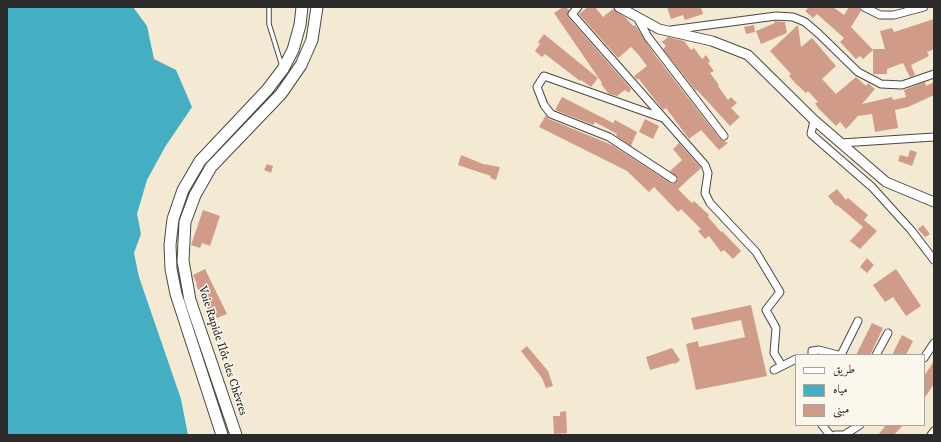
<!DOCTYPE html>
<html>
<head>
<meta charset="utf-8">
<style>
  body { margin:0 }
  #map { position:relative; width:941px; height:442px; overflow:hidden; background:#f4ead4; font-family:"IM FELL DW Pica",Amiri,serif }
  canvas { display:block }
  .frame { position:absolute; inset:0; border:8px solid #2b2b2b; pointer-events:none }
  .legend { position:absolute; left:795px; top:354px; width:130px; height:72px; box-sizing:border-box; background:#fbf7ec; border:1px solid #a8a59f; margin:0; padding:5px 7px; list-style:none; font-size:12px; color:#2b2b2b }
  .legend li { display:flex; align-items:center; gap:8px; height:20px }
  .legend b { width:20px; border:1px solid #a8a59f }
</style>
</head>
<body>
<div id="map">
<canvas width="941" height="442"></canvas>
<div class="frame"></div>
<ul class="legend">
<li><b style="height:5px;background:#fff"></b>طريق</li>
<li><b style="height:11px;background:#44afc2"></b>مياه</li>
<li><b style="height:11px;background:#d09c89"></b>مبنى</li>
</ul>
</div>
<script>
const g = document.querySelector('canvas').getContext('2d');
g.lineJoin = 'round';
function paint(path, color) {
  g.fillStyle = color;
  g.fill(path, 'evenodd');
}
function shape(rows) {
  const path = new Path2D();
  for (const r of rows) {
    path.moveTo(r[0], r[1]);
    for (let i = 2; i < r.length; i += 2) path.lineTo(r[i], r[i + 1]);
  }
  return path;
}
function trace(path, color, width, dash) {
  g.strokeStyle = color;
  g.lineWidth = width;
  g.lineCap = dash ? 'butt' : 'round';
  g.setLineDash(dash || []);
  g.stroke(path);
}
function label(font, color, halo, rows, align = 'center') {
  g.font = font + ' "IM FELL DW Pica",serif';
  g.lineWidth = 3;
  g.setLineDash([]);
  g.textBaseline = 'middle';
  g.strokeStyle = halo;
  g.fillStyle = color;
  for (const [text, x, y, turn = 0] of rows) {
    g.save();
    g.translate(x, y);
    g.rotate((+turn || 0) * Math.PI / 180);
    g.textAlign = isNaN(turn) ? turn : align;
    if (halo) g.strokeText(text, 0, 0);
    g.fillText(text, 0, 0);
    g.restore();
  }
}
const water = shape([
  [7,7,133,7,147,26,154,59,176,70,192,107,165,147,147,180,137,214,141,234,134,253,139,277,181,399,188,435,7,435]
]);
const building = shape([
  [563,7,566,7,569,10,568,17,631,89,629,93,625,90,617,96,609,94,601,84,602,83,554,13],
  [588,7,595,7,603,17,613,9,626,18,633,26,635,25,655,55,720,139,728,143,719,150,701,130,689,139,666,108,663,110,638,78,637,80,634,76,647,66,638,54,631,47,618,58,579,14],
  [667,7,701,7,703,14,685,20,683,15,671,19],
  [809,7,833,7,844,15,849,7,859,8,861,11,851,27,873,50,863,59,860,56,856,59,840,42,844,38,817,14,813,18,805,11],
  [934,19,934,49,927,52,929,56,911,65,915,75,910,77,903,63,887,69,887,74,873,74,873,49,885,49,880,31,892,28,894,32],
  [774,21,785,22,787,33,761,44,756,31,775,23],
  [754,25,755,32,746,34,744,27],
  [798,25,801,47,812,38,836,66,822,79,836,94,856,77,866,86,868,83,875,89,862,104,892,97,893,100,906,97,904,90,925,82,926,86,934,82,934,95,908,107,895,110,898,128,875,132,872,114,858,116,846,129,840,122,836,126,818,108,815,103,818,102,808,91,806,93,796,84,789,76,791,74,770,51],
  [544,34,598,78,591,87,581,80,580,81,545,54,542,57,535,51,540,44,538,42],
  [668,37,684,41,691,50,694,48,702,59,706,55,710,61,708,63,714,71,710,73,719,85,718,86,728,100,731,97,737,103,731,108,740,117,730,126,697,90,696,91,663,49,666,46,662,42],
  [562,97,613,123,615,120,637,132,631,146,616,136,617,134,595,122,593,125,555,110],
  [546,115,549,119,612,145,672,184,676,183,678,179,670,171,682,160,673,149,679,143,701,168,678,189,692,203,694,201,709,215,708,217,721,232,722,231,741,251,733,259,724,250,721,252,709,236,705,239,698,231,701,229,681,209,678,212,654,187,649,192,627,171,539,127],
  [645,119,659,126,653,139,639,132],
  [910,150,917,152,912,166,898,161,900,155,908,157],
  [461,155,483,164,500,167,496,180,490,178,491,176,458,165],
  [267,164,273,166,271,173,264,170],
  [837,189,846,200,848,198,868,215,864,220,877,231,860,249,850,241,863,227,837,205,836,206,828,196],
  [203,210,220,216,210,246,202,243,200,248,191,245],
  [923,225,930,234,925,237,918,229],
  [867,258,874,265,867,273,860,267],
  [205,269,227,314,217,318,215,314,211,316,196,285,197,284,193,275],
  [896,269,921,306,906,316,893,297,885,302,873,285],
  [751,305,767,376,696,390,686,344,698,341,699,347,745,337,741,320,694,330,691,318],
  [872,323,883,328,870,355,856,355],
  [902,335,913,341,906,355,892,355],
  [527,346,548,371,553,386,546,388,542,378,521,351],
  [672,348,680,360,675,364,674,363,650,370,646,357],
  [934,361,934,384,924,399,924,376],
  [566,411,567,433,554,434,553,416,560,416,560,412],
  [886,425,903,425,894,435,878,435]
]);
const service = shape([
  [269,7,269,24,282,66]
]);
const minor = shape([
  [578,7,572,14,705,165,708,173,705,193,710,203,756,252,780,292,766,310,776,328,774,353,782,366],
  [864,7,880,15,894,15,924,7],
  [637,17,648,37,724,136],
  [671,30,776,16,793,17,805,22,819,34,858,72,881,84,902,85,934,74],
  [663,118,544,76,537,87,544,105,551,114,609,137,673,179],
  [814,120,811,134,872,187,911,230,934,260],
  [841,143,934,137],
  [812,355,812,351,819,350,838,355],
  [841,355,858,321],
  [876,355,888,333],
  [924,358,934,343],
  [774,370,796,359],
  [822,425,830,435],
  [835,435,844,435,860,425],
  [931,435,934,431]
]);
const tertiary = shape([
  [619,7,659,29,712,41,748,55,814,120,886,182,934,202]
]);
const trunk = shape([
  [222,435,176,294,171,269,170,245,173,219,183,190,200,161,267,90,283,69,293,50,300,25,302,7],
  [236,435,190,300,183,261,185,222,195,195,211,167,281,94,301,65,312,40,317,7]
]);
const streetNames = [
  ["Voie Rapide Ilôt des Chèvres",222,351,72]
];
paint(water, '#44afc2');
paint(building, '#d09c89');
trace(service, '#494844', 5.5);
trace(minor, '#494844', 9);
trace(tertiary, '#494844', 11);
trace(trunk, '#494844', 13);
trace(service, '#fff', 3.5);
trace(minor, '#fff', 7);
trace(tertiary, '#fff', 9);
trace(trunk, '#fff', 11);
label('12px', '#2b2b2b', '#fbf7ec', streetNames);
</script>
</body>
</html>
